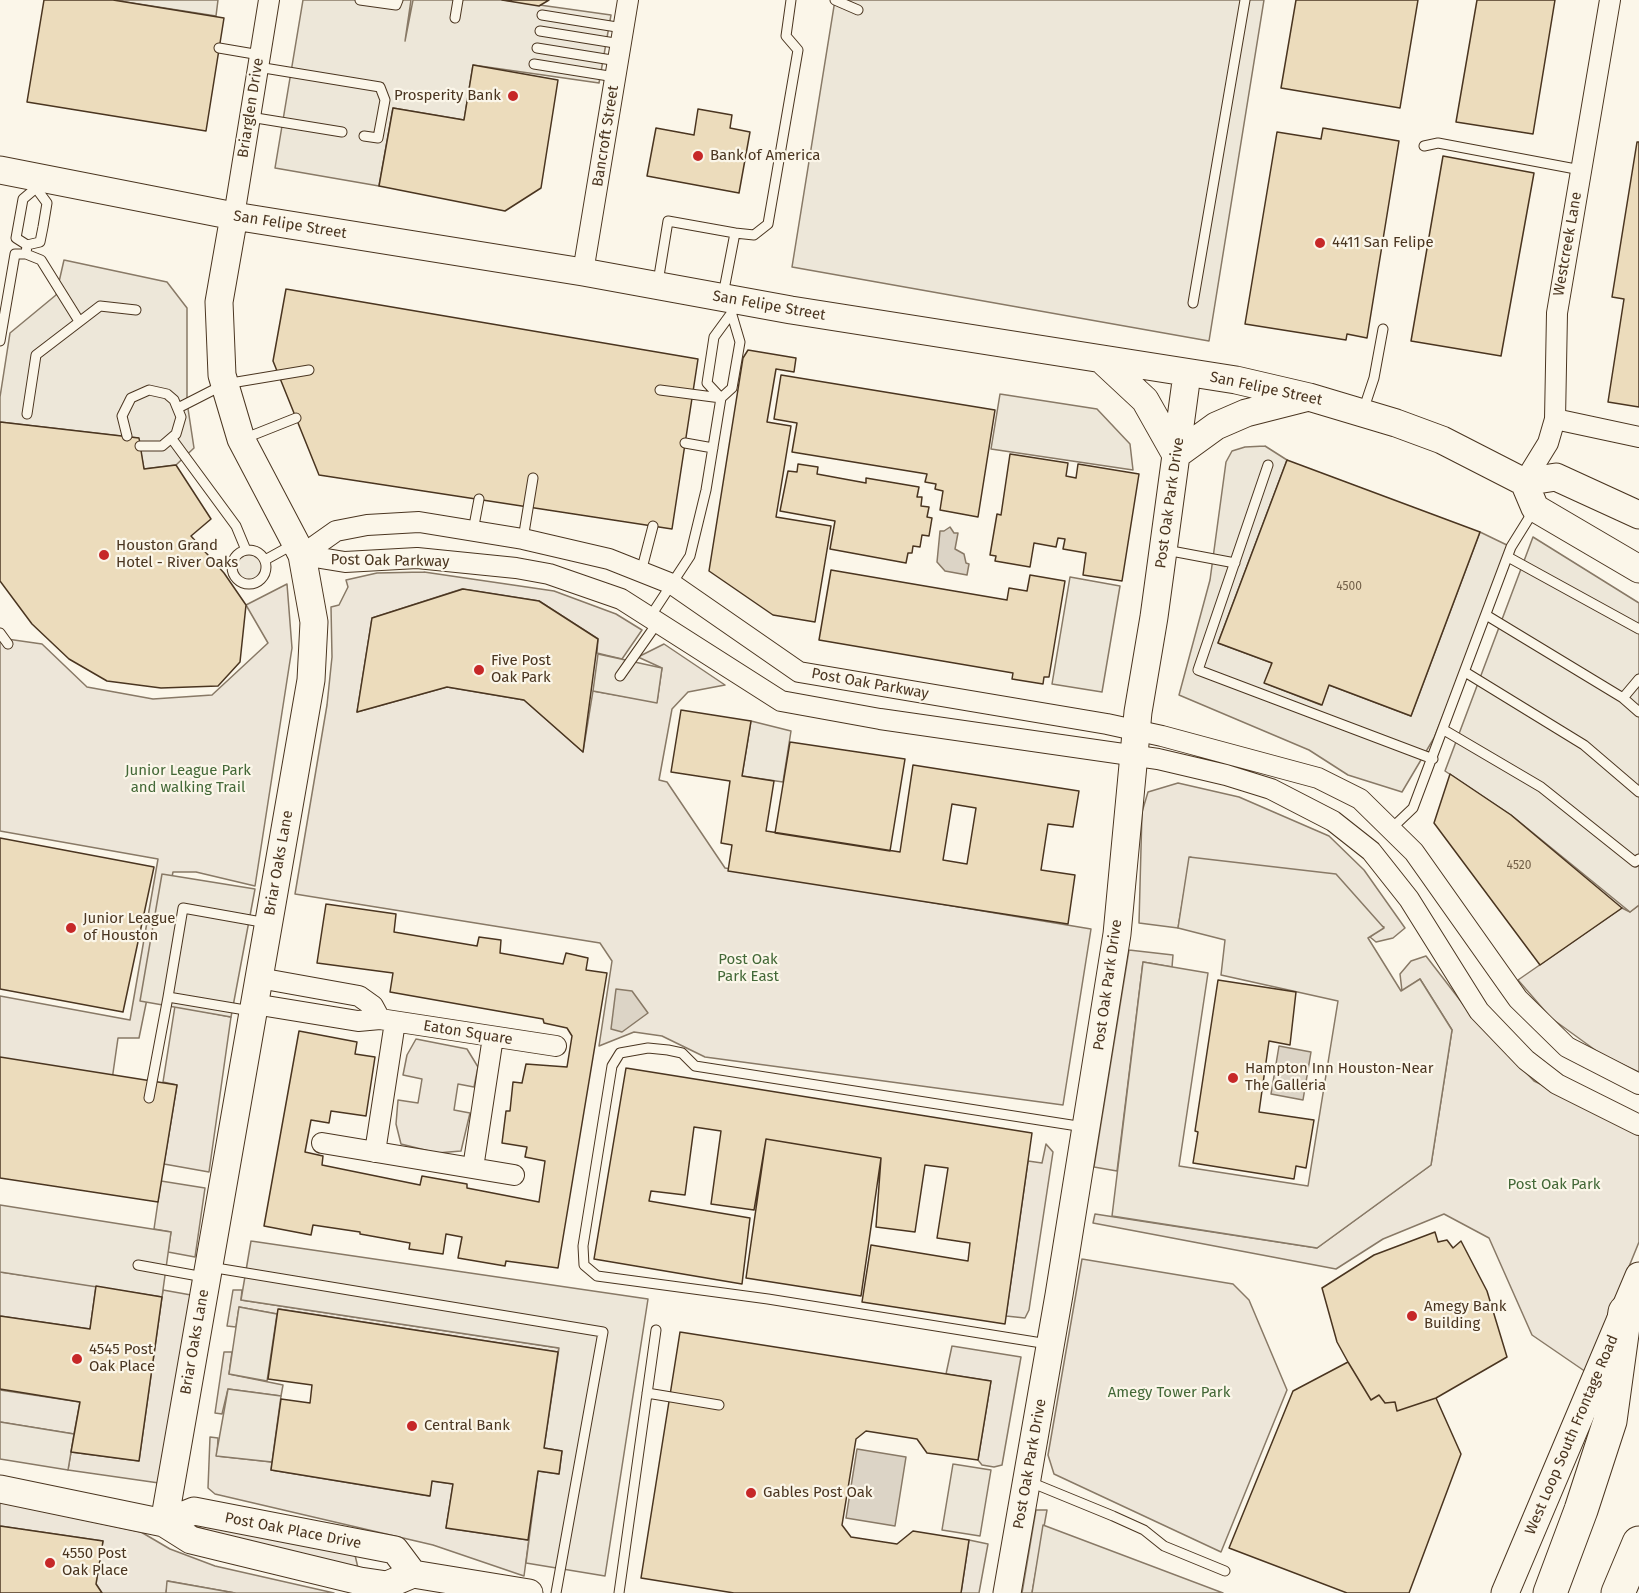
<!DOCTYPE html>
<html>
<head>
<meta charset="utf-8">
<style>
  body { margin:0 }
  canvas { display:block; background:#fbf6e9 }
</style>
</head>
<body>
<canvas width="1639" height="1593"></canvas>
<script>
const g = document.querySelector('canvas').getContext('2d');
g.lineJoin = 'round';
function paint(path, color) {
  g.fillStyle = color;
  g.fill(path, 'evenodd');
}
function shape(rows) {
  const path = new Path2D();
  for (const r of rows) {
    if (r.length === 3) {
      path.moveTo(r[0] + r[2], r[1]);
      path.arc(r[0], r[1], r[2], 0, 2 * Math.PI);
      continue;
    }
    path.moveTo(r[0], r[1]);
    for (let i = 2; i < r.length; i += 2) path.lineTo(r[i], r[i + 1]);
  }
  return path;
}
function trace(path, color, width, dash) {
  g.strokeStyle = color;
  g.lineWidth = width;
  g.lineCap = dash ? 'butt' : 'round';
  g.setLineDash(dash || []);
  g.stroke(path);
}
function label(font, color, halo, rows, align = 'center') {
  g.font = font + ' "Fira Sans",sans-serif';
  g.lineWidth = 4.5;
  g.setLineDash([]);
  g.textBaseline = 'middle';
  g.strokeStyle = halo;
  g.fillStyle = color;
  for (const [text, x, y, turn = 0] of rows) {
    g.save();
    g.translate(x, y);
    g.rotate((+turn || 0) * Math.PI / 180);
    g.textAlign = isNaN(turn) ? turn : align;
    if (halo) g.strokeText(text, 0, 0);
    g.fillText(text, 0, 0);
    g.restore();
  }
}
const green = shape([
  [424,572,554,591,616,614,642,630,622,659,605,655,597,653,598,639,539,601,462,589,372,618,357,712,447,687,524,700,583,752,593,691,657,702,662,668,638,657,664,644,725,685,688,692,672,709,659,780,667,782,725,868,1091,929,1063,1105,705,1057,662,1036,634,1032,599,1046,612,961,600,943,295,894,327,705,332,657,331,607,339,605,348,587,346,580,377,573,424,572],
  [287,584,292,648,255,886,196,872,173,872,139,1038,118,1038,111,1087,0,1069,0,996,130,1020,158,859,0,831,0,638,42,644,87,687,153,699,212,695,268,643,246,605,287,584],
  [1178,783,1239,797,1329,836,1364,870,1405,928,1393,938,1376,942,1370,937,1384,927,1190,857,1178,928,1139,923,1142,812,1148,792,1178,783],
  [1639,905,1639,1072,1602,1055,1551,1018,1518,980,1622,908,1630,912,1639,905],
  [1129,950,1173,955,1172,967,1143,962,1117,1171,1094,1167,1129,950],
  [1426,956,1473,1017,1534,1081,1639,1131,1639,1242,1586,1372,1532,1335,1489,1238,1444,1214,1383,1239,1336,1269,1093,1223,1095,1214,1317,1248,1431,1165,1452,1030,1420,979,1402,991,1400,974,1411,961,1426,956],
  [175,1006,231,1017,209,1172,164,1164,177,1085,163,1082,175,1006],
  [416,1039,467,1049,478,1067,474,1087,458,1084,454,1110,470,1113,461,1151,437,1153,401,1144,396,1124,398,1100,418,1103,422,1079,403,1075,407,1055,416,1039],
  [1046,1144,1053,1152,1029,1310,1025,1318,1006,1316,1028,1161,1042,1163,1046,1144],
  [161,1181,205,1188,195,1257,168,1252,171,1232,154,1229,161,1181],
  [1082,1259,1233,1284,1249,1300,1287,1390,1221,1552,1054,1474,1048,1455,1082,1259],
  [0,1272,96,1286,90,1329,0,1316,0,1272],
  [163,1290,191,1295,159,1483,68,1470,71,1452,139,1461,163,1290],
  [233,1290,242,1290,241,1300,559,1348,558,1352,279,1309,277,1314,239,1307,236,1327,227,1326,233,1290],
  [952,1346,1021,1357,1002,1465,994,1467,982,1465,978,1460,991,1381,946,1374,952,1346],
  [224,1352,232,1352,229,1374,283,1385,281,1396,228,1389,222,1414,215,1413,224,1352],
  [0,1390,80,1402,74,1434,0,1422,0,1390],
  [210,1437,218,1438,217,1456,272,1462,271,1470,429,1496,432,1481,453,1484,446,1528,528,1540,538,1471,524,1576,433,1545,215,1494,208,1488,210,1437],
  [0,1502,141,1532,170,1549,215,1566,334,1593,235,1593,168,1581,166,1593,102,1593,96,1584,103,1541,0,1526,0,1502],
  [1036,1510,1047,1510,1032,1593,1022,1593,1036,1510],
  [192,1515,355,1555,358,1568,350,1574,190,1525,192,1515],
  [969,1540,988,1544,979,1593,961,1593,969,1540]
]);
const parking = shape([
  [113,0,218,0,216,16,113,0],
  [303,0,411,0,405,41,413,0,504,0,611,15,599,83,473,65,464,120,393,108,379,186,275,168,303,0],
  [835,0,1264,0,1209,341,792,267,835,0],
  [64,260,167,282,187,308,187,402,194,448,176,465,144,469,138,438,0,422,0,397,10,333,56,295,64,260],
  [1000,394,1097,409,1130,444,1133,470,991,449,1000,394],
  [1265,446,1287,460,1218,643,1272,663,1265,683,1321,705,1329,685,1411,716,1480,532,1511,547,1434,738,1402,792,1348,775,1309,750,1179,695,1210,580,1226,462,1232,451,1245,447,1265,446],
  [1533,537,1639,603,1639,905,1630,912,1511,815,1445,771,1533,537],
  [249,567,21],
  [1070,577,1120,586,1102,692,1052,684,1070,577],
  [598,654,662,668,657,703,593,691,598,654],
  [751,721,791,731,783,782,742,776,751,721],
  [1189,857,1336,874,1384,928,1368,938,1401,991,1420,979,1452,1030,1431,1165,1317,1248,1112,1216,1143,962,1208,973,1179,1166,1308,1186,1338,1001,1221,975,1225,940,1178,928,1189,857],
  [162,874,255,889,231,1017,140,1001,162,874],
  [0,1205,171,1232,162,1297,0,1272,0,1205],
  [251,1241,648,1299,605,1576,526,1563,538,1471,559,1474,562,1451,544,1448,559,1348,241,1300,251,1241],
  [239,1307,277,1314,267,1381,229,1374,239,1307],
  [228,1389,281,1396,272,1462,216,1456,228,1389],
  [0,1422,74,1434,68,1470,0,1459,0,1422],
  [953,1464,991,1470,980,1536,942,1530,953,1464],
  [1043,1525,1223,1593,1032,1593,1043,1525],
  [167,1581,235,1593,166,1593,167,1581]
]);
const water = shape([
  [950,527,954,533,958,533,955,549,964,554,966,563,969,564,967,575,945,571,937,562,940,531,944,531,950,527],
  [616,989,632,991,648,1013,622,1032,611,1029,616,989],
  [1279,1046,1311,1052,1303,1100,1271,1094,1279,1046],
  [857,1449,906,1457,895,1526,846,1518,857,1449]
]);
const building = shape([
  [44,0,113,0,224,18,206,131,27,102,44,0],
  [502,0,549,0,539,6,502,0],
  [1296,0,1418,0,1400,108,1281,88,1296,0],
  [1477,0,1555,0,1533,134,1456,122,1477,0],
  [473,65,558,80,541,188,505,211,379,186,393,108,464,120,473,65],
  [698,109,732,115,730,128,750,132,739,193,647,176,656,128,694,135,698,109],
  [1323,128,1399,141,1367,338,1347,334,1346,340,1245,324,1277,132,1321,139,1323,128],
  [1637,142,1639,142,1639,407,1608,402,1624,299,1612,297,1637,142],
  [1443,156,1534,173,1501,356,1411,341,1443,156],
  [286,289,698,359,672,529,319,475,273,361,286,289],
  [748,350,796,358,794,372,776,369,767,422,791,426,776,517,831,526,815,622,773,615,709,571,743,358,748,350],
  [781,375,995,410,978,517,940,510,943,491,935,489,936,484,925,482,927,474,792,452,797,423,774,419,781,375],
  [0,422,139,438,144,469,176,465,211,519,191,536,224,573,246,605,240,662,218,686,161,688,107,681,69,659,32,624,0,581,0,422],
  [1010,454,1068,463,1066,476,1076,478,1078,464,1139,474,1122,581,1083,575,1086,553,1063,549,1065,539,1058,538,1056,547,1034,543,1030,567,995,561,996,556,990,555,997,514,1001,515,1010,454],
  [1287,460,1480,532,1411,716,1329,685,1322,705,1264,683,1272,663,1218,643,1287,460],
  [798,464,818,467,817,474,866,483,866,478,919,487,917,497,922,497,921,506,929,507,927,517,932,518,929,536,922,535,920,547,913,546,912,553,908,553,906,563,830,549,835,521,780,511,788,471,797,472,798,464],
  [831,570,1007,600,1009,588,1027,591,1030,575,1065,581,1049,677,1044,677,1043,684,1012,679,1013,673,819,640,831,570],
  [463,589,539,601,598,639,583,752,524,700,447,687,357,712,372,618,463,589],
  [681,710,751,721,742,776,774,781,766,831,900,852,913,765,1079,791,1073,827,1048,824,1041,870,1075,875,1068,924,728,871,732,845,721,843,730,781,671,772,681,710],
  [952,804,976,808,967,864,943,860,952,804],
  [790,742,905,759,890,851,775,833,790,742],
  [1450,774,1511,815,1622,908,1540,965,1434,823,1450,774],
  [0,838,154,867,123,1012,0,989,0,838],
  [326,904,396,914,394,932,477,946,479,937,501,940,500,953,563,964,566,953,588,958,586,970,607,973,558,1268,506,1261,505,1266,458,1258,462,1237,446,1234,443,1254,409,1249,410,1243,360,1234,360,1232,313,1225,311,1235,264,1226,299,1031,357,1042,355,1054,375,1057,366,1116,331,1111,329,1123,311,1120,305,1152,323,1156,322,1165,420,1185,422,1176,467,1184,467,1188,539,1202,545,1161,525,1157,527,1147,502,1143,506,1111,510,1111,513,1082,522,1083,526,1064,567,1067,572,1036,567,1028,544,1023,543,1019,390,992,393,973,317,963,326,904],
  [1218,980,1296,992,1290,1045,1269,1041,1259,1112,1314,1120,1306,1168,1296,1166,1294,1179,1193,1163,1198,1132,1195,1131,1218,980],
  [0,1057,177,1085,158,1202,0,1178,0,1057],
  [626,1068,1032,1133,1005,1324,862,1302,871,1245,968,1261,970,1243,937,1238,948,1168,925,1165,915,1232,876,1227,881,1158,766,1139,754,1210,711,1204,721,1131,694,1127,685,1195,651,1191,649,1201,750,1218,742,1284,594,1259,626,1068],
  [766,1139,881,1158,861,1296,746,1278,766,1139],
  [1435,1232,1438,1242,1447,1240,1453,1248,1461,1241,1487,1291,1507,1357,1436,1398,1397,1411,1395,1402,1385,1403,1379,1395,1371,1400,1348,1362,1337,1342,1322,1288,1374,1255,1435,1232],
  [96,1286,162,1297,139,1461,71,1452,80,1402,0,1389,0,1316,90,1329,96,1286],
  [278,1309,558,1352,544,1448,562,1451,559,1474,538,1471,528,1540,446,1528,453,1484,432,1481,430,1496,271,1470,281,1399,310,1403,312,1385,268,1379,278,1309],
  [680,1332,991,1381,978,1460,927,1453,917,1439,866,1431,856,1439,842,1525,851,1537,897,1544,913,1531,969,1540,961,1593,734,1593,641,1578,680,1332],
  [1348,1362,1371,1400,1379,1395,1385,1403,1395,1402,1397,1411,1436,1398,1461,1454,1409,1593,1347,1593,1229,1548,1293,1391,1348,1362],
  [0,1526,103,1541,96,1584,102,1593,0,1593,0,1526]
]);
const lane = shape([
  [360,0,396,5,398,0],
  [835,0,858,10],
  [542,15,623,28],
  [455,18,458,0],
  [540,31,621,44],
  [219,48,260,55],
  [537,48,618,61],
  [534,64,615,77],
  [258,67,380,87,385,100,378,138,364,136],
  [250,117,342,132],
  [1424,146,1438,143,1581,170],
  [735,233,754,235,768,224,798,50,786,36,791,0],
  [27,245,26,254,41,260,79,321],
  [27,245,16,238,23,199,36,188,38,179],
  [27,245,40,242,43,227,47,203,36,188],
  [658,282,668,221,735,233,723,295],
  [1193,303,1245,0],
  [0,341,15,254,26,254],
  [660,390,721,398],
  [721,398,707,383,714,337,733,311],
  [178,408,225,384,309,370],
  [1363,411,1374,378,1383,329],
  [27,414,36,355,100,306,136,310],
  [127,436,122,416,131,398,149,390,167,394,174,400,181,417,176,434,162,446,140,446],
  [172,439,236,526,246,550],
  [243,439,296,418],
  [685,443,713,448],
  [1268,465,1198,670,1433,759],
  [473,531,479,499],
  [523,539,533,478],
  [1166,550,1235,563],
  [249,567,17],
  [1508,557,1639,629],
  [265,560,294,544],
  [641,572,653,526],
  [1486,615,1623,698,1639,712],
  [650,617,690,556,706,490,721,398,732,388,740,342,732,315],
  [0,633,8,644],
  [1465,672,1584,745,1639,792],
  [620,676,658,622],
  [1623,698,1639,679],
  [1444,730,1541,787,1635,862,1639,859],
  [1392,828,1413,808,1511,547,1534,510],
  [251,1011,168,997,183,908,267,923],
  [149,1098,168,997],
  [138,1265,204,1277],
  [210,1267,603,1332,556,1593],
  [1048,1344,768,1299,597,1276,584,1265,583,1246,612,1066,620,1053,648,1048,668,1050,682,1053,695,1066,1084,1127],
  [647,1393,719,1405],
  [1030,1482,1113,1516,1144,1530,1164,1546,1225,1571],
  [619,1593,656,1330]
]);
const street = shape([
  [234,216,269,0],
  [583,272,628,0],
  [1555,419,1639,437],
  [1524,482,1548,443,1555,419,1557,313,1610,0],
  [302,555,336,531,367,525,419,522,523,539,609,559,672,584,799,672,1107,724,1162,736,1318,778,1360,799,1414,852,1518,999,1567,1047,1639,1084],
  [302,555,345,562,417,558,516,568,549,574,621,599,781,701,880,719,1158,759,1226,775,1271,789,1333,821,1371,851,1409,899,1479,1011,1526,1060,1557,1084,1639,1125],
  [259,978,359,996,373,1006,380,1019],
  [254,1004,358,1021,380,1019,556,1046],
  [322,1143,514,1175],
  [375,1152,395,1022],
  [473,1168,493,1037]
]);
const secondary = shape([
  [0,170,234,216,583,272,791,310,1236,380,1309,397,1396,423,1442,440,1524,482,1556,477,1639,515],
  [1101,359,1145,400,1176,455],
  [1176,455,1216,426,1246,413,1305,398],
  [1524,482,1535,508,1639,569],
  [0,1489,164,1523,191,1540,360,1581,387,1585,413,1574,529,1593],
  [164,1523,311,680,314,622,302,555,241,439,222,375,219,302,234,216],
  [164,1523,194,1511,395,1550,413,1574],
  [1007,1593,1059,1295,1117,934,1138,712,1154,617,1187,374],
  [1505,1593,1639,1276]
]);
const highway = shape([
  [1550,1593,1581,1510,1610,1421,1625,1312],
  [1618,1593,1639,1543]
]);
const markers = [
  [513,96,6,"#c62828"],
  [698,156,6,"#c62828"],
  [1320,243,6,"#c62828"],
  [104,555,6,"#c62828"],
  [479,670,6,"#c62828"],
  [71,928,6,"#c62828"],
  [1233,1078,6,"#c62828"],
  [1412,1316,6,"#c62828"],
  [77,1359,6,"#c62828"],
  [412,1426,6,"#c62828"],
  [751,1493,6,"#c62828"],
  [50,1563,6,"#c62828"]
];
const numberNames = [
  ["4500",1349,587],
  ["4520",1519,866]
];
const poiNames = [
  ["Prosperity Bank",501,96,"right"],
  ["Bank of America",710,156],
  ["4411 San Felipe",1332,243],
  ["Houston Grand",116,546],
  ["Hotel - River Oaks",116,563],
  ["Five Post",491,661],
  ["Oak Park",491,678],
  ["Junior League",83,919],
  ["of Houston",83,936],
  ["Hampton Inn Houston-Near",1245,1069],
  ["The Galleria",1245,1086],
  ["Amegy Bank",1424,1307],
  ["Building",1424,1324],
  ["4545 Post",89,1350],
  ["Oak Place",89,1367],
  ["Central Bank",424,1426],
  ["Gables Post Oak",763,1493],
  ["4550 Post",62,1554],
  ["Oak Place",62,1571]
];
const streetNames = [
  ["Briarglen Drive",251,108,-81],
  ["Bancroft Street",606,136,-81],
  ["San Felipe Street",290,225,9],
  ["Westcreek Lane",1568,244,-80],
  ["San Felipe Street",769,306,10],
  ["San Felipe Street",1266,389,12],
  ["Post Oak Park Drive",1170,503,-82],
  ["Post Oak Parkway",390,561,1],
  ["Post Oak Parkway",870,684,10],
  ["Briar Oaks Lane",279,863,-80],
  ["Post Oak Park Drive",1108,985,-82],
  ["Eaton Square",468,1033,9],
  ["Briar Oaks Lane",195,1342,-80],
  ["West Loop South Frontage Road",1572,1435,-67],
  ["Post Oak Park Drive",1030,1464,-80],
  ["Post Oak Place Drive",293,1531,11]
];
const parkNames = [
  ["Junior League Park",188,771],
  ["and walking Trail",188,788],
  ["Post Oak",748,960],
  ["Park East",748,977],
  ["Post Oak Park",1554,1185],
  ["Amegy Tower Park",1169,1393]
];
paint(green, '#ede6d9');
trace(green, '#887966', 1.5);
paint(parking, '#ede7d9');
trace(parking, '#887966', 1.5);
paint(water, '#dcd4c6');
trace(water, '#887966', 1.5);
paint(building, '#ecdcbc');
trace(building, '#4a3520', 1.5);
trace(lane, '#4a3520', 11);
trace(street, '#4a3520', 22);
trace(secondary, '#4a3520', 29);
trace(highway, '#4a3520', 35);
trace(lane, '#fbf6e9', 9);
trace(street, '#fbf6e9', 20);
trace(secondary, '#fbf6e9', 27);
trace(highway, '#fbf6e9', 33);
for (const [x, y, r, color] of markers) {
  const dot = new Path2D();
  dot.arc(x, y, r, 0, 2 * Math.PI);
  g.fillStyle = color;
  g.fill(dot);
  trace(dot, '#fbf6e9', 2);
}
label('12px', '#725f47', null, numberNames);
label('15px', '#4a3520', '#fbf6e9', poiNames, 'left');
label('15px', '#4a3520', '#fbf6e9', streetNames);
label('15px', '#436837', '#fbf6e9', parkNames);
</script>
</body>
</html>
